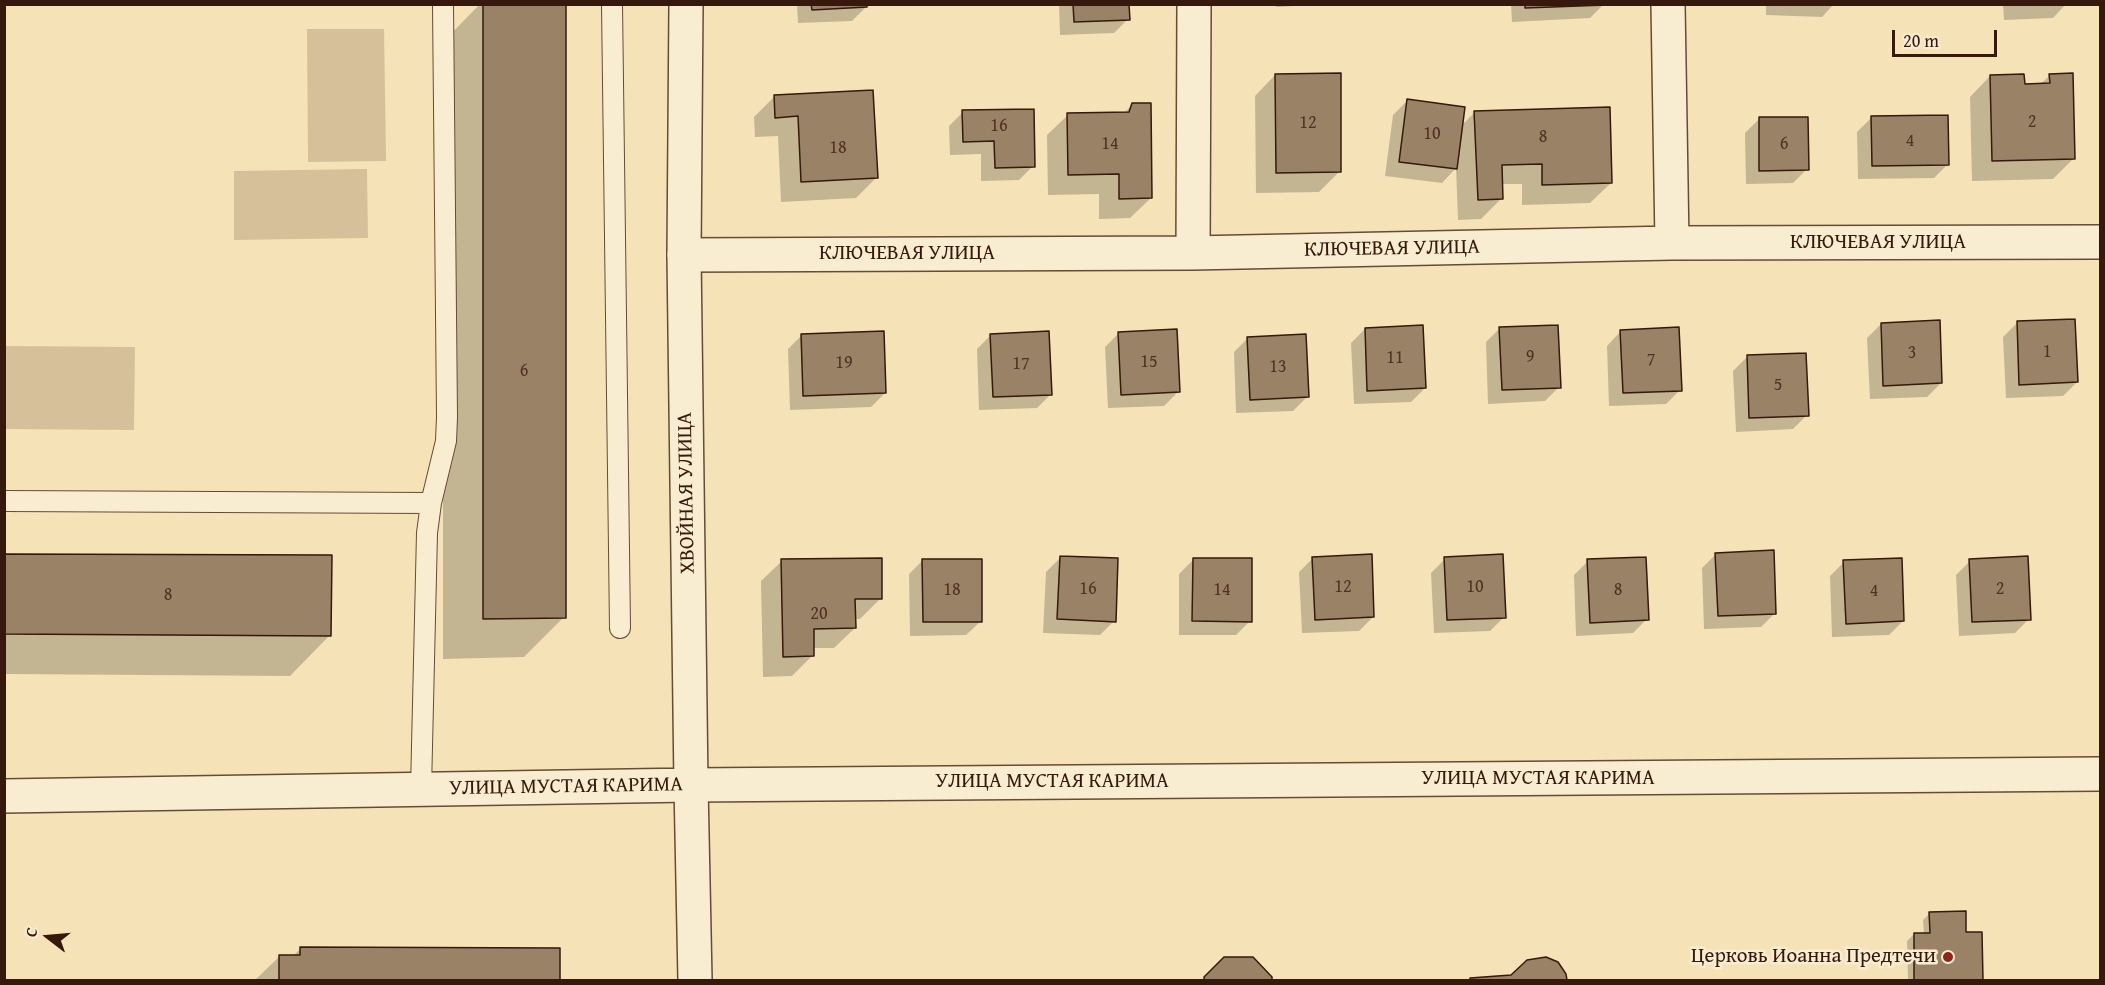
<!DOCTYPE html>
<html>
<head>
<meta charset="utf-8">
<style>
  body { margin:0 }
  #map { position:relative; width:2105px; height:985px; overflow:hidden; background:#f5e3b7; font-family:"Gentium Book Plus",serif }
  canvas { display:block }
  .frame { position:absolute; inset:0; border:6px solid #36180c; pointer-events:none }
  .north { position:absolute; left:18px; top:907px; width:60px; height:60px; -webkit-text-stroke:4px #f8edd0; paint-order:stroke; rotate:286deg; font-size:16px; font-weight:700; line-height:24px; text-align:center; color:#36180c }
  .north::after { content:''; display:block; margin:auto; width:21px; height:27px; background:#36180c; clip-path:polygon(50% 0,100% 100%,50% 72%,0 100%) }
  .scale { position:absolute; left:1892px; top:30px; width:105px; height:27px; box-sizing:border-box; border:3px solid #36180c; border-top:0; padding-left:8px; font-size:18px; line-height:21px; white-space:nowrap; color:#36180c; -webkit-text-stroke:4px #f8edd0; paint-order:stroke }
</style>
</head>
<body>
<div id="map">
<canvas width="2105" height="985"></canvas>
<div class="frame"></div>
<div class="north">С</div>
<div class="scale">20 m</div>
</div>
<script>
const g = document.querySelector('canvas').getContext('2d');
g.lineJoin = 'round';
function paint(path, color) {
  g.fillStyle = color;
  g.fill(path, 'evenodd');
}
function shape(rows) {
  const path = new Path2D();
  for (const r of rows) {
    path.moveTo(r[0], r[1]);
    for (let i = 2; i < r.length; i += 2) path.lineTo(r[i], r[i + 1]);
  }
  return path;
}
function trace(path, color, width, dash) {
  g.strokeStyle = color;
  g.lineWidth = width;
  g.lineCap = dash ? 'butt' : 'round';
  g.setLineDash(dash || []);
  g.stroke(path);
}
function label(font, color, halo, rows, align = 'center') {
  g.font = font + ' "Gentium Book Plus",serif';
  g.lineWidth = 5;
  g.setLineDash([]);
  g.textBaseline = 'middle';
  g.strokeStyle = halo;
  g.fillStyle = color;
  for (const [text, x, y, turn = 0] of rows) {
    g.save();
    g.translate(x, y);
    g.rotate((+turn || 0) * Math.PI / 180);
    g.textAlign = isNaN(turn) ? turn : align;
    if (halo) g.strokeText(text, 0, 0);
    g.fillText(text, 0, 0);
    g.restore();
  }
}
const green = shape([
  [307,29,384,29,386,161,308,162],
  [367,169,368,238,234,240,234,171],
  [5,346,135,347,134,430,5,429]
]);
const shadow = shape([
  [480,4,565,4,564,617,524,657,443,659,443,42],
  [797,4,866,4,866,7,852,21,798,23],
  [1059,4,1128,4,1128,19,1114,33,1060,35],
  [1276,4,1333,4,1276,7],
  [1511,4,1604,4,1590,18,1512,22],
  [1766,4,1834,4,1822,17,1766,15],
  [2003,4,2066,4,2053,18,2004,20],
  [1275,75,1340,171,1319,192,1256,193,1255,96],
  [2050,75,2073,159,2053,179,1972,181,1970,97,1990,76,2024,86,2040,85],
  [775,96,876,178,856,198,781,202,778,136,755,137,754,117],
  [1407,101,1461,126,1475,112,1611,183,1590,203,1522,205,1522,184,1501,184,1501,199,1481,219,1458,220,1456,168,1442,183,1385,176,1393,115],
  [1133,104,1151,198,1130,218,1099,219,1099,194,1048,195,1047,135,1068,115,1123,114],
  [963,112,1033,166,1019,180,981,181,981,154,950,155,949,126],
  [1871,118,1948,164,1934,178,1858,179,1857,132],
  [1759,119,1807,169,1793,183,1746,184,1745,133],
  [2017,323,2077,382,2063,396,2006,398,2003,337],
  [1881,324,1941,383,1927,397,1870,399,1867,338],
  [1500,328,1559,387,1545,401,1488,404,1486,342],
  [1365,329,1425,388,1411,402,1354,404,1351,343],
  [1621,331,1680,390,1666,404,1609,406,1607,346],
  [1119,333,1178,392,1164,406,1108,408,1105,347],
  [802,335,885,393,871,407,790,410,788,349],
  [991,335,1051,394,1037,408,979,410,977,349],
  [1248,338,1307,397,1293,411,1236,413,1234,352],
  [1747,357,1807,415,1793,429,1736,432,1733,371],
  [1716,554,1775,613,1761,627,1704,629,1702,568],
  [4,556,330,635,290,676,4,674],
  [1060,558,1114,621,1100,635,1043,633,1046,572],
  [1313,558,1373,617,1359,631,1302,633,1299,572],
  [1445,559,1504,617,1490,631,1434,633,1431,573],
  [923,560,981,621,966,635,910,636,909,574],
  [1193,560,1250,621,1236,635,1179,635,1179,574],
  [782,561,881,598,860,619,854,619,855,628,834,648,812,648,812,656,792,676,763,677,761,581],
  [1588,561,1647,619,1633,633,1576,636,1574,575],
  [1970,561,2029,619,2015,633,1959,636,1956,575],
  [1844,562,1903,621,1889,635,1832,637,1830,576],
  [1930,913,1965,934,1981,933,1981,980,1908,980,1907,941,1914,934,1924,934,1923,920],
  [300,949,559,950,559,980,255,980,280,956,293,956],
  [1224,959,1270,978,1270,980,1203,980],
  [1565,974,1565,980,1469,980,1470,979]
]);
const building = shape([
  [483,4,566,4,566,618,483,619,483,4],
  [811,4,867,4,867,7,812,10,811,4],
  [1073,4,1129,4,1130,20,1074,22,1073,4],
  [1525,4,1606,4,1606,5,1525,8,1525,4],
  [1341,73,1341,172,1276,173,1275,74,1341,73],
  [2073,73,2075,159,1992,161,1990,75,2024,74,2025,84,2050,83,2049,74,2073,73],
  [873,90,878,178,801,182,798,116,775,118,774,95,873,90],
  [1407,99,1465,107,1457,169,1399,162,1407,99],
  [1132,103,1151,103,1152,198,1119,199,1119,174,1068,175,1067,113,1129,112,1132,103],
  [1610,107,1612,183,1542,185,1542,164,1502,165,1503,199,1478,200,1474,111,1610,107],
  [1034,109,1035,167,995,168,994,141,963,142,962,110,1034,109],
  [1948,115,1949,165,1872,166,1871,116,1948,115],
  [1759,117,1808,117,1809,170,1759,171,1759,117],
  [2075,319,2078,382,2019,385,2017,321,2075,319],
  [1940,320,1942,383,1883,386,1881,323,1940,320],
  [1423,325,1426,388,1367,391,1365,328,1423,325],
  [1558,325,1561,388,1502,390,1499,327,1558,325],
  [1679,327,1682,391,1623,393,1620,330,1679,327],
  [1177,329,1180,392,1121,395,1118,332,1177,329],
  [884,331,886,393,803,396,801,334,884,331],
  [1049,331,1052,395,993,397,990,334,1049,331],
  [1306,334,1309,397,1250,400,1247,337,1306,334],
  [1806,353,1809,416,1749,418,1747,355,1806,353],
  [1774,550,1776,614,1718,616,1715,553,1774,550],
  [4,554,332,555,331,636,4,634,4,554],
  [1372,554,1374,617,1315,620,1312,557,1372,554],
  [1503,554,1506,618,1447,620,1444,557,1503,554],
  [1060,556,1118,558,1116,622,1057,619,1060,556],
  [2028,556,2031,620,1972,622,1969,559,2028,556],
  [1646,557,1649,620,1590,623,1587,559,1646,557],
  [882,558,882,599,855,599,856,628,814,629,814,656,783,657,781,559,882,558],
  [1193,558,1252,558,1252,622,1192,621,1193,558],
  [1902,558,1904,621,1846,624,1843,560,1902,558],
  [922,559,982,559,982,622,923,622,922,559],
  [1966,911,1966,932,1982,932,1983,980,1914,980,1914,933,1930,933,1929,912,1966,911],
  [300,947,560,948,560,980,279,980,279,955,300,955,300,947],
  [1224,957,1253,957,1272,977,1272,980,1204,980,1204,977,1224,957],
  [1546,957,1558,962,1566,974,1567,980,1470,980,1470,978,1511,975,1527,960,1546,957]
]);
const service = shape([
  [612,4,620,628],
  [4,501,431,503],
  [421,789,427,533,431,503,446,441,447,417,443,4]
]);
const minor = shape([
  [1668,4,1672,243],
  [1193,253,1194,4],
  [684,255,1193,253,1672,243,2100,242],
  [691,785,695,980]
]);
const tertiary = shape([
  [686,4,684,255,691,785],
  [4,796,691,785,2100,774]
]);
const markers = [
  [1948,957,6,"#8f2418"]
];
const numberNames = [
  ["2",2032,122],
  ["12",1308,123],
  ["16",999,126],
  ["10",1432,134],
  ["8",1543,137],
  ["4",1910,141],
  ["14",1110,144],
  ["6",1784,144],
  ["18",838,148],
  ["1",2047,352],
  ["3",1912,353],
  ["9",1530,357],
  ["11",1395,358],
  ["7",1651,360],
  ["15",1149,362],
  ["19",844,363],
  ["17",1021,364],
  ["13",1278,367],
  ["6",524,371],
  ["5",1778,385],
  ["12",1343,587],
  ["10",1475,587],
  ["16",1088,589],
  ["2",2000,589],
  ["18",952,590],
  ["14",1222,590],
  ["8",1618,590],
  ["4",1874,591],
  ["8",168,595],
  ["20",819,614]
];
const streetNames = [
  ["КЛЮЧЕВАЯ УЛИЦА",1878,243],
  ["КЛЮЧЕВАЯ УЛИЦА",1392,249,-1],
  ["КЛЮЧЕВАЯ УЛИЦА",907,254],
  ["ХВОЙНАЯ УЛИЦА",687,493,-91],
  ["УЛИЦА МУСТАЯ КАРИМА",1538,779],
  ["УЛИЦА МУСТАЯ КАРИМА",1052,782],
  ["УЛИЦА МУСТАЯ КАРИМА",566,787,-1]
];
const poiNames = [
  ["Церковь Иоанна Предтечи",1936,957]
];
paint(green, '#d5c09a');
paint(shadow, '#0003');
paint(building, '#998265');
trace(building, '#36180c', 1.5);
trace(service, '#664b37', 22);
trace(minor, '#664b37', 36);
trace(tertiary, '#664b37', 36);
trace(service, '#f8edd0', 20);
trace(minor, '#f8edd0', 33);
trace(tertiary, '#f8edd0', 33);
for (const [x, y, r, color] of markers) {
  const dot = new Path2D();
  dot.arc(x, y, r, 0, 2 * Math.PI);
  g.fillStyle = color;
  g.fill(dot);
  trace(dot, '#f8edd0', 2);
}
label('18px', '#4f3222', null, numberNames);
label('21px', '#36180c', '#f8edd0', streetNames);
label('21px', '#36180c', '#f8edd0', poiNames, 'right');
</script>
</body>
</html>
